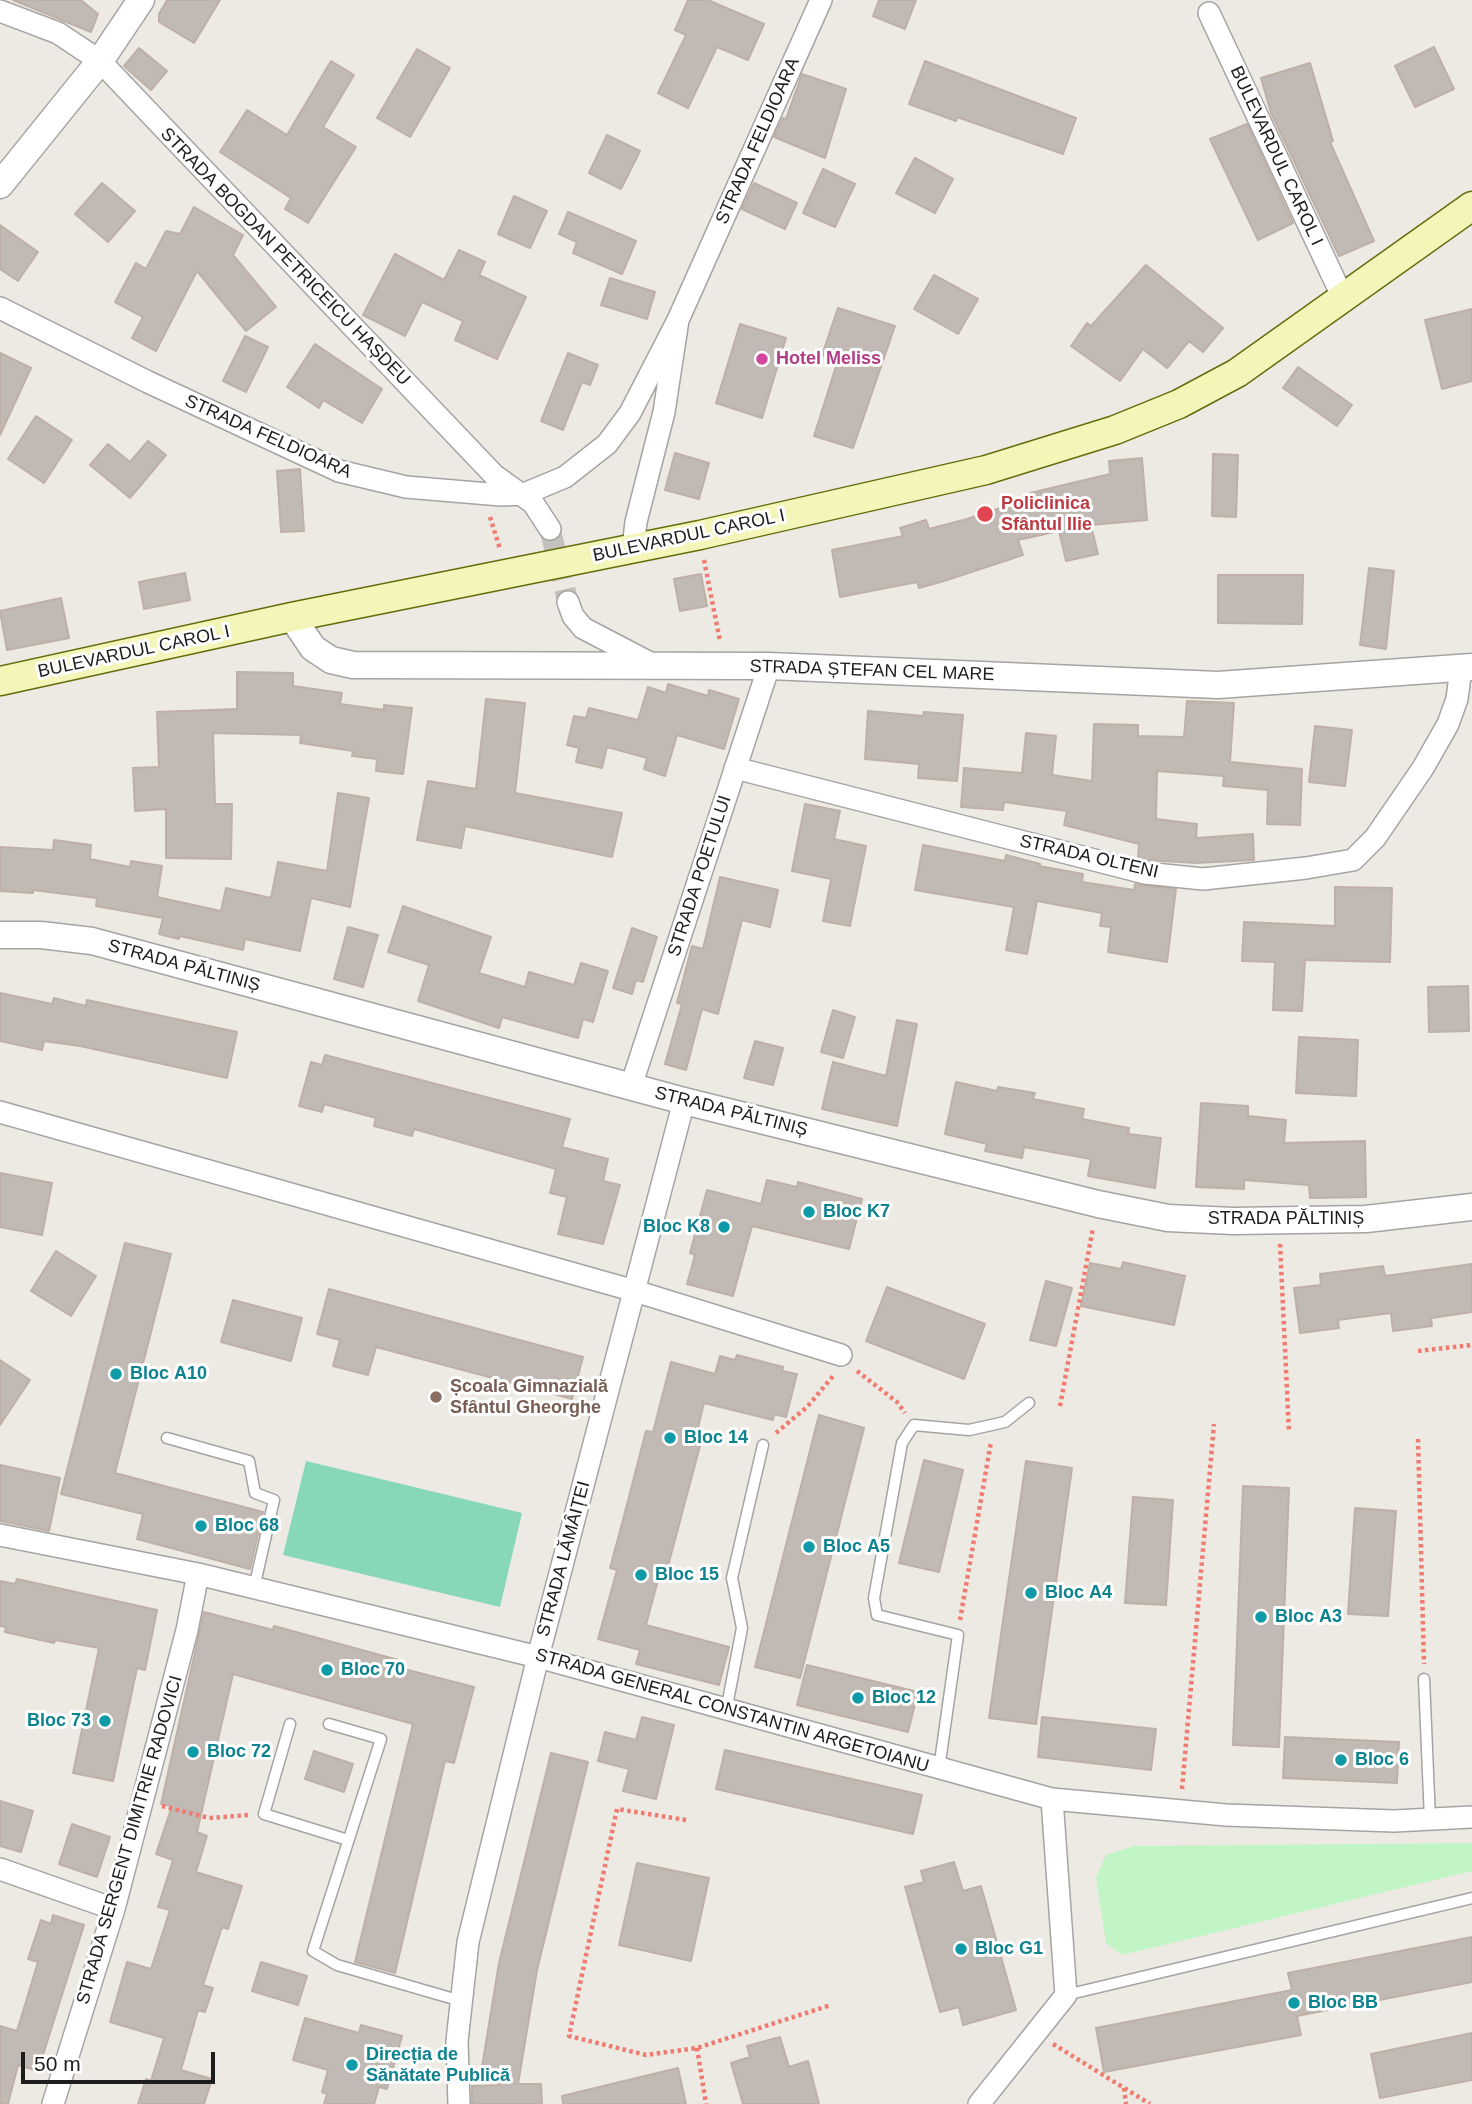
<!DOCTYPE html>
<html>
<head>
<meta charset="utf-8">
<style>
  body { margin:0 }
  #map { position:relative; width:1472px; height:2104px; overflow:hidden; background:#edeae3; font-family:Arial,sans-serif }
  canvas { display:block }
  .scale { position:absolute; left:21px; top:2052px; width:194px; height:32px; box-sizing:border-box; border:4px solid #1d1d1d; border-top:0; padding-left:9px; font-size:21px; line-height:24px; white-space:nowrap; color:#1d1d1d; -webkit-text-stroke:5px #fff; paint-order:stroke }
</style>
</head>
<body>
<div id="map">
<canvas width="1472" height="2104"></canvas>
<div class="scale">50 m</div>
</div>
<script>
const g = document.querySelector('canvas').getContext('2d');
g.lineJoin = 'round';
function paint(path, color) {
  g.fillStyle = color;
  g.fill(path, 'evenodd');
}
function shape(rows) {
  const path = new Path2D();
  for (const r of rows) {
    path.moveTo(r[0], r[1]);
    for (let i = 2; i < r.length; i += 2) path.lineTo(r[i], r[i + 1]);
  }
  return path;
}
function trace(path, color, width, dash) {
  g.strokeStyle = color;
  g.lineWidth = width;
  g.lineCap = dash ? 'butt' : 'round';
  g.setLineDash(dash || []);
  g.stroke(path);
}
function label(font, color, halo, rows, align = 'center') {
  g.font = font + ' Arial,sans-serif';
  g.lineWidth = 6;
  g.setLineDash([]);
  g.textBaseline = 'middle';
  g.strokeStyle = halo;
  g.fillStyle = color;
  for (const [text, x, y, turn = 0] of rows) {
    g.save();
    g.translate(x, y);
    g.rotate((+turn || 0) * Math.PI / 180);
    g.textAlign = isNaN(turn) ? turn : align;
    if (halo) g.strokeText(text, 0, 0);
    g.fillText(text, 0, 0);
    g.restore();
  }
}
const park = shape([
  [1472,1843,1472,1871,1122,1955,1106,1943,1096,1878,1106,1855,1134,1846]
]);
const pitch = shape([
  [306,1461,522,1513,500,1607,283,1555]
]);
const building = shape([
  [13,0,81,0,98,14,91,32,13,0],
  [167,0,220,0,194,43,159,22,159,14,167,0],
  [688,0,708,0,764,24,748,60,717,47,688,108,658,93,686,35,675,30,688,0],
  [879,0,916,0,905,29,873,16,879,0],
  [1434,47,1454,89,1415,107,1395,66,1434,47],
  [139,48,167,71,151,90,124,66,139,48],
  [417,49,450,68,410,137,377,118,417,49],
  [331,61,354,75,323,127,356,147,308,223,285,209,291,198,220,152,247,110,287,135,331,61],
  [925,61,1076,118,1063,154,957,117,956,121,909,104,925,61],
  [1310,63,1333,141,1330,142,1374,241,1339,256,1271,113,1261,78,1310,63],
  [802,74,846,89,825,158,774,137,783,118,786,119,802,74],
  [1247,124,1293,223,1258,240,1210,139,1247,124],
  [607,135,640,151,621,189,589,173,607,135],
  [915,158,953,179,935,213,896,193,915,158],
  [823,169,855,184,835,227,803,213,823,169],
  [102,183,135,211,108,242,75,214,102,183],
  [754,183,797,203,785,229,742,209,754,183],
  [514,196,547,211,530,248,498,234,514,196],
  [194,207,243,235,233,255,276,307,246,331,197,271,156,351,132,338,143,317,115,302,136,263,146,269,166,231,180,234,194,207],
  [568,212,636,241,622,274,573,253,577,242,559,234,568,212],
  [0,225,38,252,18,281,0,269,0,225],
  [459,250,485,262,479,275,526,297,497,359,455,340,463,321,422,302,405,336,363,315,395,254,444,280,459,250],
  [1146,265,1223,328,1203,352,1189,341,1167,368,1143,349,1120,381,1071,346,1087,323,1091,326,1146,265],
  [934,275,978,299,958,334,914,309,934,275],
  [610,278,655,292,647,319,601,305,610,278],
  [838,308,895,326,853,448,814,436,838,360,822,355,838,308],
  [1472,309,1472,381,1442,389,1425,320,1472,309],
  [740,324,786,338,762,418,716,403,740,324],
  [245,336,268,347,246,392,223,381,245,336],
  [315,344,382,389,362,423,323,400,319,408,287,387,315,344],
  [0,353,31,368,0,435,0,353],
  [568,353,598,365,590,385,582,382,563,430,541,421,568,353],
  [1298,367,1352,405,1337,426,1283,388,1298,367],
  [36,416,72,440,44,483,8,459,36,416],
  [148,441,166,455,130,498,90,465,108,444,130,462,148,441],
  [675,453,709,463,699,499,665,490,675,453],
  [1213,454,1238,455,1236,517,1212,516,1213,454],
  [1142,458,1147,520,1091,525,1098,554,1066,561,1059,531,1018,540,1023,555,944,581,919,588,917,582,840,597,832,550,903,536,900,528,926,520,929,529,967,519,1031,498,1030,493,1110,474,1109,461,1142,458],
  [300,469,304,531,281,532,277,471,300,469],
  [1369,568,1394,571,1386,649,1360,645,1369,568],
  [185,573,190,600,144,609,139,582,185,573],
  [701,574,707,606,680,611,674,579,701,574],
  [1218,575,1303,575,1302,624,1218,623,1218,575],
  [61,598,69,638,7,650,0,611,61,598],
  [237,672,293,673,293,686,342,693,340,704,384,710,384,705,412,708,403,774,376,771,377,759,352,756,353,751,300,743,301,735,213,733,215,804,232,804,231,859,166,858,166,809,135,811,133,768,159,767,157,712,237,709,237,672],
  [668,684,708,696,709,690,739,699,724,749,677,735,665,776,644,769,647,758,607,747,602,768,576,762,579,748,567,745,574,716,586,718,589,708,638,720,648,687,666,693,668,684],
  [486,699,525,703,515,793,622,813,612,857,465,826,461,848,417,840,428,781,476,789,486,699],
  [1187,701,1234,703,1230,762,1302,769,1300,825,1267,824,1268,790,1223,786,1224,776,1157,771,1156,819,1197,824,1196,838,1253,834,1254,860,1196,863,1147,860,1138,858,1139,844,1064,825,1067,811,1004,802,1003,810,961,807,964,768,1022,773,1026,733,1056,736,1052,775,1092,781,1094,724,1138,725,1138,736,1184,737,1187,701],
  [868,711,923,716,924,712,963,715,957,781,918,778,919,764,865,759,868,711],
  [1315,726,1352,730,1345,786,1309,782,1315,726],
  [338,793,369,798,350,907,311,898,300,951,245,939,243,950,180,936,179,939,159,934,163,918,96,906,97,898,33,890,33,893,0,891,0,847,53,850,54,840,91,845,90,859,130,867,131,861,162,866,157,897,221,911,226,888,271,898,278,862,327,871,338,793],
  [805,804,840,811,834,839,866,846,850,926,823,921,831,879,792,871,805,804],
  [923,845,1005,861,1006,855,1040,864,1039,866,1083,874,1082,882,1134,890,1135,884,1176,889,1167,962,1108,952,1111,927,1100,926,1102,913,1037,901,1027,954,1006,950,1014,907,915,890,923,845],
  [720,877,778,890,770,927,742,920,718,1014,702,1009,686,1070,665,1064,682,1004,677,1003,692,946,703,949,720,877],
  [1335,887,1392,888,1390,962,1305,960,1302,1011,1273,1010,1275,962,1242,961,1244,922,1335,926,1335,887],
  [403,906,491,937,479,973,525,987,529,972,574,985,581,963,608,971,593,1022,583,1019,578,1038,502,1017,499,1028,418,1001,429,965,388,952,403,906],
  [348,927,378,935,363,987,334,979,348,927],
  [632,928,657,937,643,982,636,980,632,994,613,988,632,928],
  [1468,986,1469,1031,1429,1032,1428,987,1468,986],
  [0,993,52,1004,54,998,86,1006,87,1000,237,1032,227,1078,80,1046,44,1041,42,1050,0,1041,0,993],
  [833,1010,855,1017,843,1058,821,1052,833,1010],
  [897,1020,917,1024,897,1126,822,1109,833,1062,886,1076,897,1020],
  [1299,1037,1358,1040,1356,1096,1296,1093,1299,1037],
  [755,1041,783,1048,773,1085,744,1078,755,1041],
  [325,1055,570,1119,562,1147,608,1159,603,1181,620,1185,603,1244,558,1234,567,1197,550,1193,556,1169,414,1129,412,1136,374,1126,376,1118,324,1104,322,1112,299,1106,311,1062,322,1065,325,1055],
  [956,1082,997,1091,998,1087,1035,1093,1033,1099,1084,1109,1082,1119,1129,1128,1128,1134,1161,1138,1155,1188,1088,1176,1091,1159,1024,1147,1022,1158,985,1151,987,1144,945,1134,956,1082],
  [1201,1103,1248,1106,1248,1116,1286,1120,1284,1143,1365,1141,1366,1197,1310,1198,1309,1185,1244,1180,1244,1189,1196,1187,1201,1103],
  [0,1173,52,1183,42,1235,0,1227,0,1173],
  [767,1180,797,1187,798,1182,862,1199,849,1249,752,1226,733,1296,687,1284,695,1255,690,1253,707,1190,761,1204,767,1180],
  [125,1243,171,1254,115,1473,263,1512,250,1569,137,1539,143,1514,61,1494,125,1243],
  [56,1251,96,1276,71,1316,31,1291,56,1251],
  [1123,1262,1185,1276,1174,1325,1081,1306,1090,1263,1121,1269,1123,1262],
  [1472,1264,1472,1312,1431,1318,1432,1326,1393,1331,1391,1313,1338,1320,1339,1328,1300,1333,1294,1288,1321,1285,1320,1274,1383,1266,1385,1276,1472,1264],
  [1046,1281,1072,1288,1056,1346,1030,1340,1046,1281],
  [887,1287,985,1324,964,1379,866,1341,887,1287],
  [329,1289,583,1357,572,1399,376,1347,368,1375,333,1366,340,1340,317,1334,329,1289],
  [233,1300,302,1318,291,1361,221,1342,233,1300],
  [737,1355,783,1367,782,1371,797,1374,786,1417,774,1414,773,1420,704,1403,694,1444,700,1446,664,1581,658,1580,646,1625,729,1647,719,1685,636,1664,640,1650,598,1639,617,1570,610,1568,624,1516,646,1431,653,1432,671,1362,715,1374,720,1356,735,1360,737,1355],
  [0,1360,30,1380,0,1425,0,1360],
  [819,1415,864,1428,800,1678,755,1667,819,1415],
  [924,1460,963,1470,939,1572,899,1563,924,1460],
  [1026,1461,1072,1468,1036,1724,989,1718,1026,1461],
  [0,1465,60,1478,49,1531,0,1521,0,1465],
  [1243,1486,1289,1488,1279,1747,1233,1745,1243,1486],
  [1133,1497,1173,1500,1166,1605,1125,1603,1133,1497],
  [1355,1508,1396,1511,1388,1616,1348,1614,1355,1508],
  [17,1579,157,1610,145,1670,137,1668,113,1781,73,1773,99,1648,55,1640,54,1643,5,1632,6,1627,0,1626,0,1581,15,1584,17,1579],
  [204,1612,273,1630,274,1626,402,1661,400,1668,474,1687,454,1763,445,1761,395,1973,355,1962,413,1724,233,1674,197,1832,207,1836,196,1872,242,1886,228,1929,222,1927,203,1985,213,1988,205,2012,198,2010,181,2070,212,2079,204,2104,138,2104,146,2079,151,2081,164,2038,110,2022,127,1962,151,1969,170,1910,158,1907,173,1860,156,1854,172,1806,161,1804,204,1612],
  [807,1665,918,1692,908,1732,797,1705,807,1665],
  [642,1717,674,1725,656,1799,623,1791,629,1769,598,1761,605,1732,636,1740,642,1717],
  [1042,1717,1156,1729,1151,1770,1038,1757,1042,1717],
  [1285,1737,1399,1742,1397,1783,1283,1778,1285,1737],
  [725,1750,922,1795,913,1834,716,1789,725,1750],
  [314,1751,353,1764,344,1792,305,1779,314,1751],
  [551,1753,588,1762,537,1970,518,2084,541,2084,542,2104,472,2104,472,2086,499,2085,499,2076,481,2073,499,1963,551,1753],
  [0,1801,33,1811,21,1852,0,1846,0,1801],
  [72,1824,110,1837,97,1877,59,1864,72,1824],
  [954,1862,963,1891,981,1886,1016,2010,963,2025,959,2007,940,2012,905,1887,924,1882,921,1871,954,1862],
  [637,1863,709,1878,691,1961,619,1945,637,1863],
  [53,1915,84,1925,38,2071,18,2065,8,2104,0,2104,0,2026,17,2031,38,1962,28,1959,41,1920,51,1924,53,1915],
  [1472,1937,1472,1982,1297,2016,1301,2035,1104,2072,1096,2028,1292,1990,1288,1973,1472,1937],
  [261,1962,307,1976,298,2005,252,1991,261,1962],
  [305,2018,359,2033,361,2025,402,2036,387,2089,379,2087,374,2104,324,2104,327,2094,322,2092,328,2070,293,2060,305,2018],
  [1472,2033,1472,2080,1380,2098,1371,2054,1472,2033],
  [780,2037,789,2067,808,2061,819,2104,743,2104,731,2063,750,2057,747,2046,780,2037],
  [678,2068,686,2104,563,2104,562,2096,678,2068]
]);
const minorTunnel = shape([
  [550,529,568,602]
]);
const path = shape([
  [490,517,500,549],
  [704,560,720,641],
  [1280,1244,1289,1432],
  [1418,1351,1472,1345],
  [857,1371,897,1402,905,1413],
  [1060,1406,1093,1228],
  [776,1433,807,1407,834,1375],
  [1418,1439,1424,1664],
  [960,1620,991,1442],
  [1182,1789,1214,1424],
  [162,1806,209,1818,249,1815],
  [686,1820,617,1809,569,2036,646,2055,697,2048,831,2005],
  [1053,2044,1150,2104],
  [697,2048,706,2104],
  [1124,2088,1126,2104]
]);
const service = shape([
  [167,1438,249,1461,255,1493,274,1500,254,1588],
  [1424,1679,1430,1819],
  [726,1711,742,1628,732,1578,763,1445],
  [290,1724,264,1814,348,1840],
  [329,1724,381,1739,313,1951,337,1965,461,2001],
  [939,1769,958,1635,877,1615,874,1598,902,1443,914,1425,969,1430,1005,1422,1029,1403],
  [1066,1995,1472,1898]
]);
const minor = shape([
  [0,11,58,33,100,61,494,475,533,503,550,529],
  [1209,13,1343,298],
  [0,308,148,382,339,471,406,487,501,495,524,494,565,477,607,444,630,413,678,320],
  [633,548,636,522,664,412,678,320,821,0],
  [568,602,573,616,583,628,650,663],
  [735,768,1145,873,1203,879,1306,868,1353,860,1375,838,1423,768,1448,724,1457,699,1461,668],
  [631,1086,769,666],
  [0,1112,635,1291,841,1355],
  [0,1535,198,1574,538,1657,1052,1799,1226,1815,1394,1821,1472,1817],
  [0,1869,114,1909],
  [53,2104,114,1909,187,1630,198,1574],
  [459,2104,457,2041,468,1942,538,1657,684,1101],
  [979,2104,1066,1995,1052,1799]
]);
const tertiary = shape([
  [0,185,100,61,141,0],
  [292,617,313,648,331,660,353,665,769,666,1218,685,1472,667],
  [0,935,41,935,92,941,684,1101,1098,1204,1168,1218,1233,1221,1366,1219,1472,1207]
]);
const secondary = shape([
  [0,681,292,617,700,535,986,470,1115,430,1179,404,1237,373,1472,206]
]);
const markers = [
  [762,359,7,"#d1479c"],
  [985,514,9,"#e0444e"],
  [809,1212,7,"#0f9aa8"],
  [724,1227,7,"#0f9aa8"],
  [116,1374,7,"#0f9aa8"],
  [436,1397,7,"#8d6e63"],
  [670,1438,7,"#0f9aa8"],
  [201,1526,7,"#0f9aa8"],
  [809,1547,7,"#0f9aa8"],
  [641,1575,7,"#0f9aa8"],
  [1031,1593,7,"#0f9aa8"],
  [1261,1617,7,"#0f9aa8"],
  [327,1670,7,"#0f9aa8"],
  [858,1698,7,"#0f9aa8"],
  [105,1721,7,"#0f9aa8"],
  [193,1752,7,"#0f9aa8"],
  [1341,1760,7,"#0f9aa8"],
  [961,1949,7,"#0f9aa8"],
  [1294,2003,7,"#0f9aa8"],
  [352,2065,7,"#0f9aa8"]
];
const streetNames = [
  ["STRADA FELDIOARA",758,141,-66],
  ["BULEVARDUL CAROL I",1276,156,65],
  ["STRADA BOGDAN PETRICEICU HAȘDEU",285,257,46],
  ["STRADA FELDIOARA",268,437,24],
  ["BULEVARDUL CAROL I",689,536,-12],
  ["BULEVARDUL CAROL I",134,652,-12],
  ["STRADA ȘTEFAN CEL MARE",872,671,2],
  ["STRADA OLTENI",1089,857,13],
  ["STRADA POETULUI",700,876,-72],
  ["STRADA PĂLTINIȘ",184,966,15],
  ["STRADA PĂLTINIȘ",731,1112,14],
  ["STRADA PĂLTINIȘ",1286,1219],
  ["STRADA LĂMÂIȚEI",564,1559,-75],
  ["STRADA GENERAL CONSTANTIN ARGETOIANU",732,1711,16],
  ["STRADA SERGENT DIMITRIE RADOVICI",130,1840,-74]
];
const hotelNames = [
  ["Hotel Meliss",776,359]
];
const healthNames = [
  ["Policlinica",1001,504],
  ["Sfântul Ilie",1001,525]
];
const cultureNames = [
  ["Bloc K7",823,1212],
  ["Bloc K8",710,1227,"right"],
  ["Bloc A10",130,1374],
  ["Bloc 14",684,1438],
  ["Bloc 68",215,1526],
  ["Bloc A5",823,1547],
  ["Bloc 15",655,1575],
  ["Bloc A4",1045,1593],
  ["Bloc A3",1275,1617],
  ["Bloc 70",341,1670],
  ["Bloc 12",872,1698],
  ["Bloc 73",91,1721,"right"],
  ["Bloc 72",207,1752],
  ["Bloc 6",1355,1760],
  ["Bloc G1",975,1949],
  ["Bloc BB",1308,2003],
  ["Direcția de",366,2055],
  ["Sănătate Publică",366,2076]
];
const educationNames = [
  ["Școala Gimnazială",450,1387],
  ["Sfântul Gheorghe",450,1408]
];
paint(park, '#c2f5c5');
paint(pitch, '#86d8b6');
paint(building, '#c1b9b3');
trace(building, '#beb0a6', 2);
trace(minorTunnel, '#c3c1bb', 21, [21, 10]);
trace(service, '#a4a4a4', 13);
trace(minor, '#a4a4a4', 24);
trace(tertiary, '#a4a4a4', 29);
trace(secondary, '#646c0c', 31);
trace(path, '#f07b71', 4.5, [3.5, 3.5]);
trace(service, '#fff', 10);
trace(minor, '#fff', 21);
trace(tertiary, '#fff', 26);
trace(secondary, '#f3f5b9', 28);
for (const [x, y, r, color] of markers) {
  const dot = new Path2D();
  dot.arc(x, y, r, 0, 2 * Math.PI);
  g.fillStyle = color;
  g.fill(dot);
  trace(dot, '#fff', 2.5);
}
label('18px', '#1d1d1d', '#fff', streetNames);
label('bold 18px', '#b23c85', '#fff', hotelNames, 'left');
label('bold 18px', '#be3a42', '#fff', healthNames, 'left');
label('bold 18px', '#0d838f', '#fff', cultureNames, 'left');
label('bold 18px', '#785e54', '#fff', educationNames, 'left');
</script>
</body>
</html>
